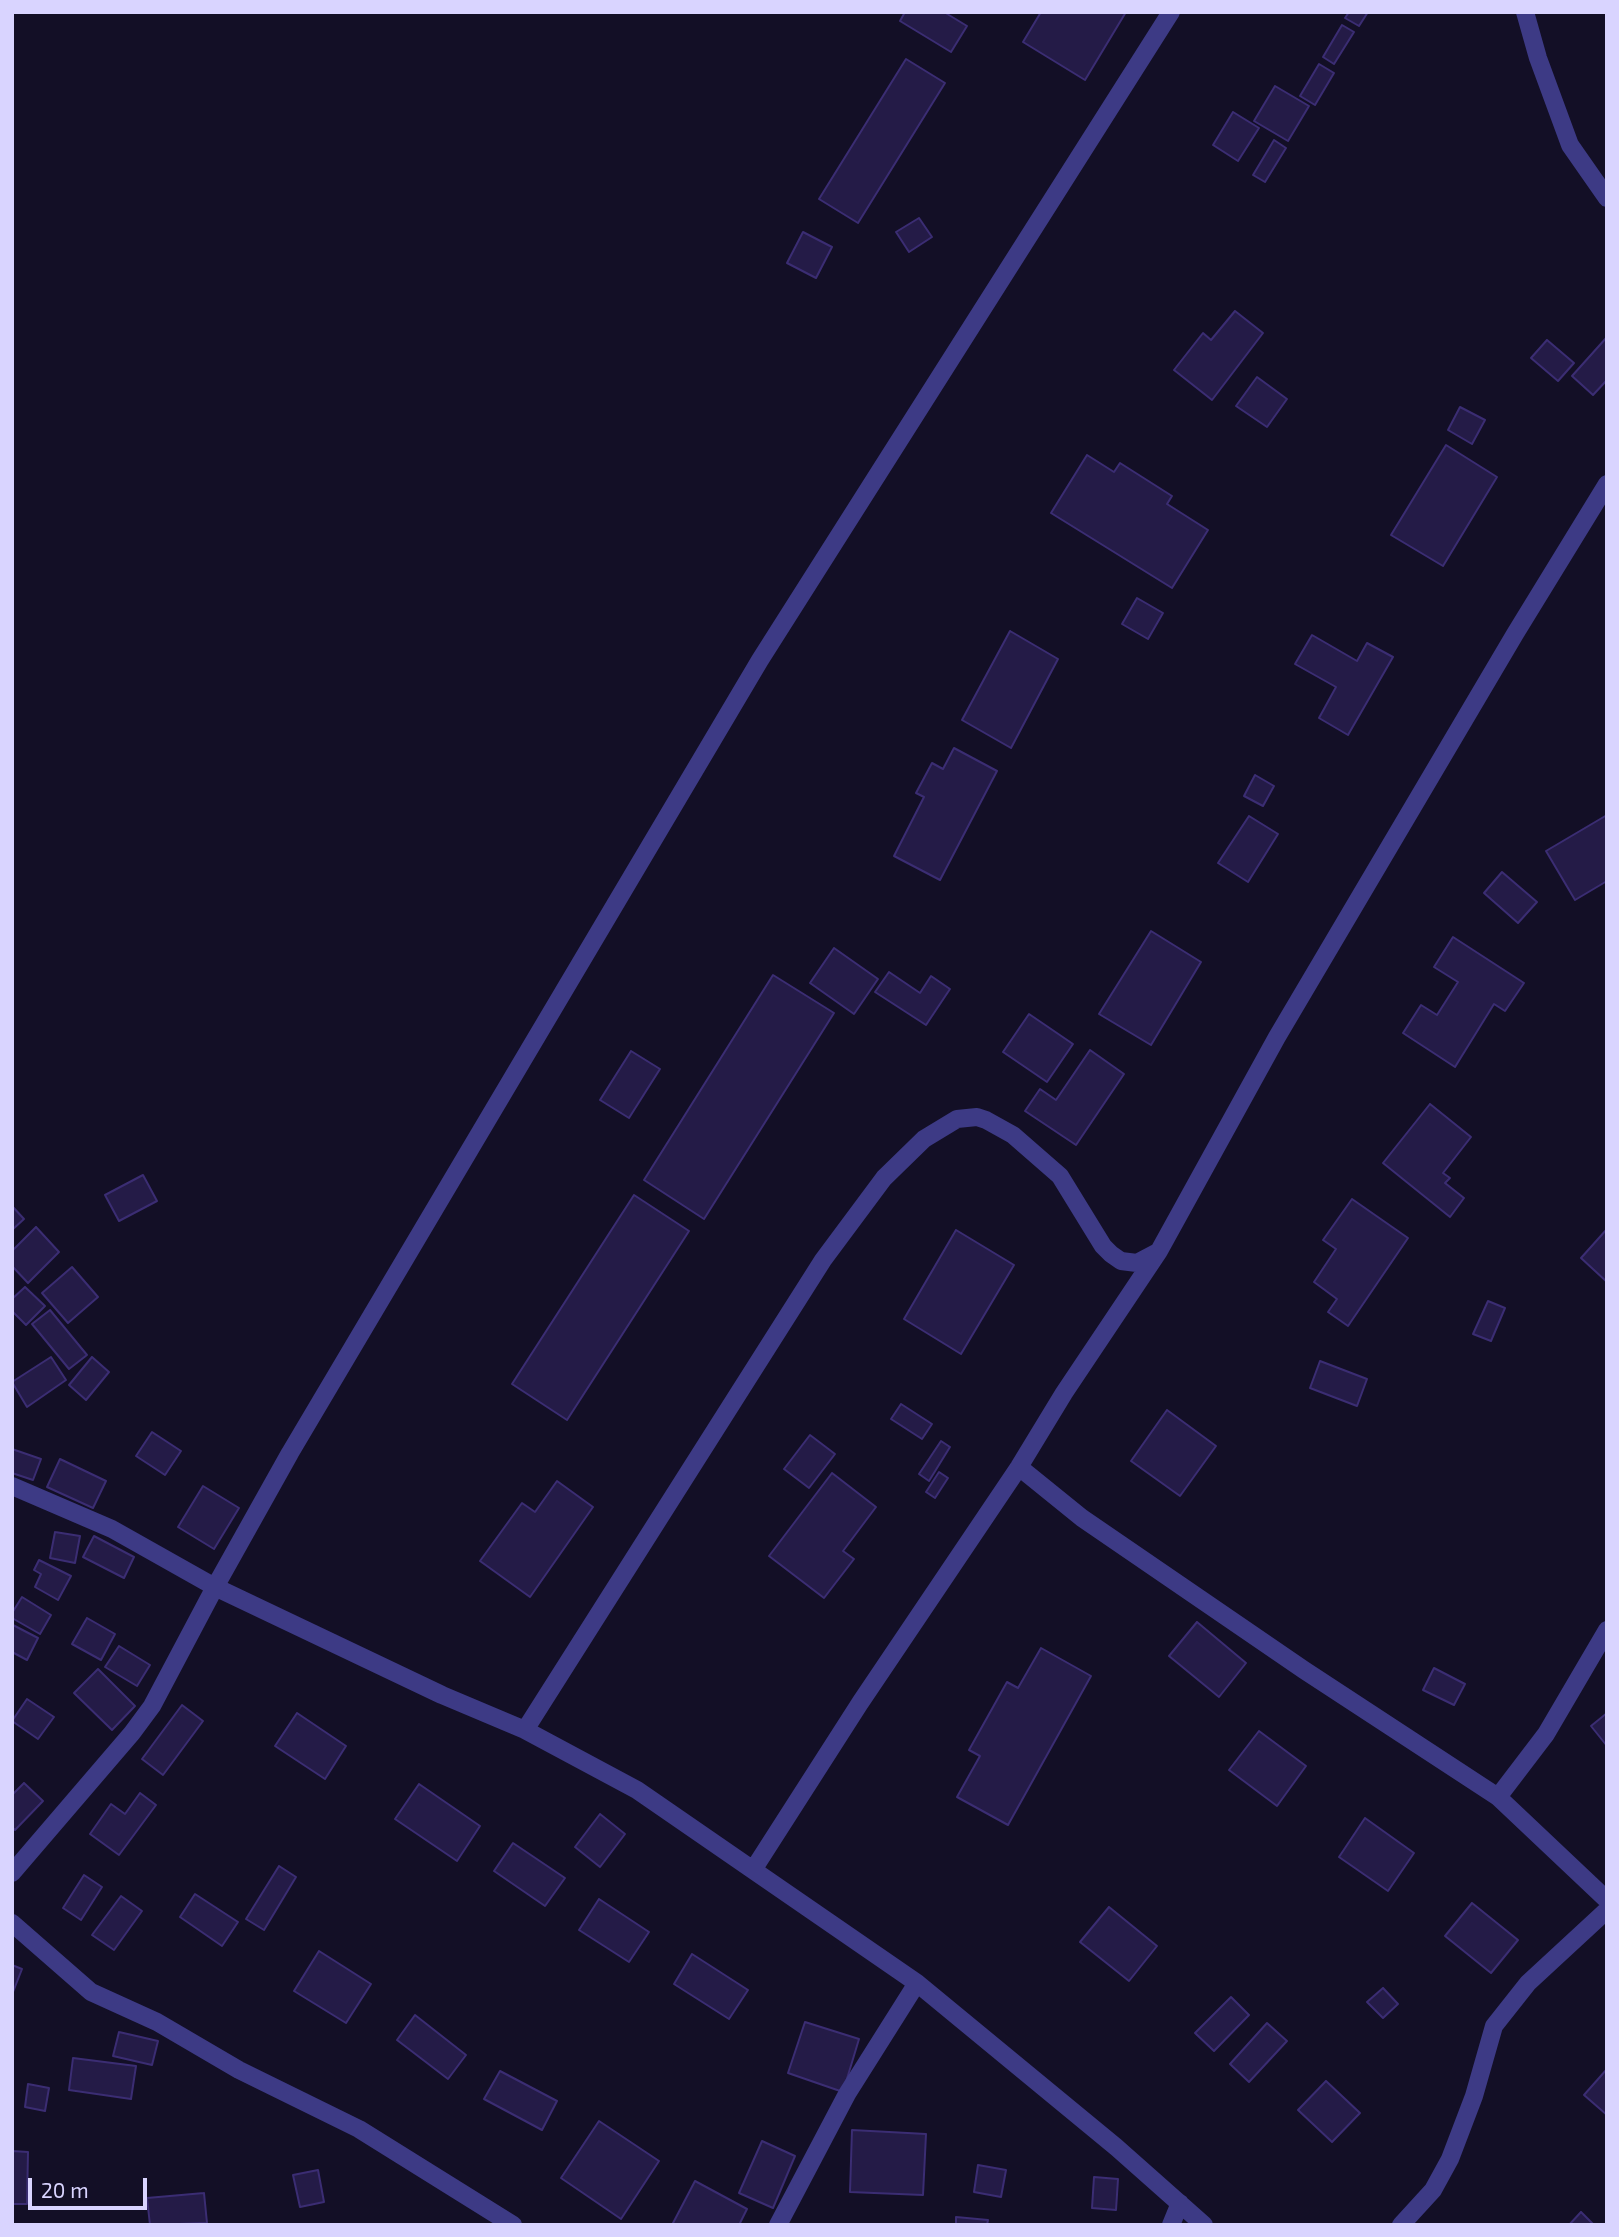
<!DOCTYPE html>
<html>
<head>
<meta charset="utf-8">
<style>
  body { margin:0 }
  #map { position:relative; width:1619px; height:2237px; overflow:hidden; background:#130f26; font-family:"Exo 2",sans-serif }
  canvas { display:block }
  .frame { position:absolute; inset:0; border:14px solid #d9d4ff; pointer-events:none }
  .scale { position:absolute; left:28px; top:2178px; width:119px; height:32px; box-sizing:border-box; border:4px solid #d9d4ff; border-top:0; padding-left:9px; font-size:21px; line-height:24px; white-space:nowrap; color:#d9d4ff; -webkit-text-stroke:5px #130f26; paint-order:stroke }
</style>
</head>
<body>
<div id="map">
<canvas width="1619" height="2237"></canvas>
<div class="frame"></div>
<div class="scale">20 m</div>
</div>
<script>
const g = document.querySelector('canvas').getContext('2d');
g.lineJoin = 'round';
function paint(path, color) {
  g.fillStyle = color;
  g.fill(path, 'evenodd');
}
function shape(rows) {
  const path = new Path2D();
  for (const r of rows) {
    path.moveTo(r[0], r[1]);
    for (let i = 2; i < r.length; i += 2) path.lineTo(r[i], r[i + 1]);
  }
  return path;
}
function trace(path, color, width, dash) {
  g.strokeStyle = color;
  g.lineWidth = width;
  g.lineCap = dash ? 'butt' : 'round';
  g.setLineDash(dash || []);
  g.stroke(path);
}
const building = shape([
  [905,12,944,12,967,26,951,52,900,21,905,12],
  [1041,12,1126,12,1085,80,1023,42,1041,12],
  [1349,12,1368,12,1359,26,1345,18,1349,12],
  [1342,25,1354,32,1334,64,1323,57,1342,25],
  [906,59,945,83,858,223,819,199,906,59],
  [1319,64,1334,73,1315,105,1300,96,1319,64],
  [1275,86,1309,106,1288,141,1254,121,1275,86],
  [1233,112,1259,128,1238,161,1213,145,1233,112],
  [1274,140,1286,148,1265,182,1253,175,1274,140],
  [919,218,932,237,909,252,896,232,919,218],
  [803,232,832,247,816,278,787,263,803,232],
  [1235,311,1263,333,1212,400,1174,370,1203,333,1211,340,1235,311],
  [1607,337,1607,380,1593,395,1572,376,1607,337],
  [1547,340,1574,363,1558,381,1531,358,1547,340],
  [1257,377,1287,399,1267,427,1236,406,1257,377],
  [1460,407,1485,420,1472,444,1448,430,1460,407],
  [1446,445,1497,477,1443,566,1391,535,1446,445],
  [1087,455,1114,472,1120,463,1172,496,1167,504,1208,530,1172,588,1051,513,1087,455],
  [1137,598,1163,613,1148,639,1122,624,1137,598],
  [1010,631,1058,659,1011,748,962,720,1010,631],
  [1312,635,1357,661,1367,643,1393,657,1348,735,1319,718,1336,687,1295,664,1312,635],
  [954,748,997,771,940,880,894,856,924,797,916,793,932,763,943,769,954,748],
  [1255,775,1274,786,1263,806,1244,796,1255,775],
  [1607,815,1607,881,1575,900,1546,851,1607,815],
  [1249,816,1278,834,1248,882,1218,863,1249,816],
  [1502,872,1537,902,1518,923,1484,893,1502,872],
  [1151,931,1201,962,1151,1045,1099,1014,1151,931],
  [1453,937,1524,983,1505,1011,1494,1004,1455,1067,1403,1033,1421,1005,1437,1015,1458,982,1434,967,1453,937],
  [834,948,878,979,854,1014,810,983,834,948],
  [889,972,920,993,931,976,950,989,926,1025,875,992,889,972],
  [773,975,834,1013,704,1219,644,1180,773,975],
  [1029,1014,1073,1044,1047,1082,1003,1052,1029,1014],
  [1090,1050,1124,1074,1076,1145,1025,1111,1040,1089,1056,1100,1090,1050],
  [631,1051,660,1069,629,1118,600,1100,631,1051],
  [1430,1104,1471,1137,1443,1173,1450,1178,1445,1183,1464,1198,1450,1217,1383,1163,1430,1104],
  [143,1175,157,1201,119,1221,105,1195,143,1175],
  [634,1195,689,1231,567,1420,512,1384,634,1195],
  [1352,1199,1408,1238,1348,1326,1328,1312,1337,1299,1314,1282,1336,1249,1323,1240,1352,1199],
  [12,1206,24,1219,12,1230,12,1206],
  [36,1227,59,1252,28,1283,12,1266,12,1251,36,1227],
  [1607,1229,1607,1282,1581,1258,1607,1229],
  [956,1230,1014,1265,961,1354,904,1319,956,1230],
  [72,1267,98,1297,68,1323,42,1293,72,1267],
  [25,1287,45,1306,26,1325,12,1311,12,1299,25,1287],
  [1488,1301,1505,1308,1491,1341,1473,1334,1488,1301],
  [50,1310,87,1355,69,1369,32,1324,50,1310],
  [51,1357,66,1380,27,1407,12,1382,51,1357],
  [92,1357,109,1372,86,1400,69,1385,92,1357],
  [1320,1361,1367,1379,1357,1406,1310,1388,1320,1361],
  [901,1404,932,1424,922,1439,891,1419,901,1404],
  [1167,1410,1216,1446,1180,1496,1131,1461,1167,1410],
  [152,1432,181,1451,165,1475,136,1456,152,1432],
  [810,1435,835,1454,809,1488,784,1469,810,1435],
  [941,1441,950,1447,929,1481,919,1474,941,1441],
  [12,1449,41,1459,33,1480,12,1473,12,1449],
  [60,1459,106,1481,93,1508,47,1487,60,1459],
  [939,1472,948,1478,935,1498,926,1492,939,1472],
  [832,1473,876,1507,843,1551,854,1559,824,1598,769,1556,832,1473],
  [557,1481,593,1507,530,1597,480,1561,522,1503,535,1512,557,1481],
  [203,1486,239,1508,214,1549,178,1527,203,1486],
  [55,1532,80,1536,75,1563,50,1558,55,1532],
  [94,1536,134,1557,124,1578,83,1557,94,1536],
  [39,1560,71,1576,58,1600,35,1587,41,1574,34,1570,39,1560],
  [22,1597,51,1615,40,1634,12,1618,12,1613,22,1597],
  [87,1618,115,1634,101,1660,72,1644,87,1618],
  [1197,1622,1246,1663,1219,1697,1169,1656,1197,1622],
  [13,1625,38,1638,27,1660,12,1652,13,1625],
  [119,1646,150,1665,137,1686,105,1667,119,1646],
  [1041,1648,1091,1676,1008,1825,957,1797,980,1756,969,1750,1007,1682,1018,1688,1041,1648],
  [1434,1668,1465,1684,1454,1705,1423,1690,1434,1668],
  [98,1669,135,1706,112,1730,74,1693,98,1669],
  [27,1699,54,1717,38,1739,12,1721,27,1699],
  [182,1705,203,1721,163,1775,142,1759,182,1705],
  [297,1713,346,1746,325,1779,275,1746,297,1713],
  [1607,1713,1607,1746,1591,1726,1607,1713],
  [1259,1731,1306,1766,1277,1806,1229,1770,1259,1731],
  [24,1783,43,1801,15,1830,12,1827,12,1795,24,1783],
  [419,1784,480,1826,457,1861,395,1819,419,1784],
  [140,1793,156,1805,119,1855,90,1834,111,1804,125,1814,140,1793],
  [600,1814,625,1834,600,1867,575,1847,600,1814],
  [1365,1818,1414,1853,1388,1891,1339,1857,1365,1818],
  [513,1843,565,1878,545,1906,494,1871,513,1843],
  [279,1866,296,1877,264,1930,246,1919,279,1866],
  [84,1875,102,1887,81,1920,63,1908,84,1875],
  [195,1894,238,1922,222,1946,180,1917,195,1894],
  [121,1896,142,1911,114,1950,92,1935,121,1896],
  [599,1899,649,1932,629,1962,579,1930,599,1899],
  [1472,1903,1518,1940,1491,1973,1445,1936,1472,1903],
  [1109,1907,1157,1946,1129,1981,1080,1942,1109,1907],
  [319,1951,371,1984,346,2023,294,1991,319,1951],
  [692,1954,748,1990,729,2019,674,1984,692,1954],
  [12,1965,22,1969,13,1992,12,1992,12,1965],
  [1383,1988,1398,2004,1383,2018,1367,2002,1383,1988],
  [1231,1997,1249,2015,1214,2051,1195,2033,1231,1997],
  [415,2015,466,2055,448,2079,397,2040,415,2015],
  [805,2022,859,2039,843,2092,788,2073,805,2022],
  [1267,2023,1287,2041,1249,2082,1230,2064,1267,2023],
  [119,2032,158,2041,152,2065,113,2056,119,2032],
  [73,2058,136,2066,131,2099,69,2090,73,2058],
  [1607,2069,1607,2115,1584,2095,1607,2069],
  [500,2071,557,2101,542,2130,484,2099,500,2071],
  [1326,2081,1360,2113,1332,2142,1298,2110,1326,2081],
  [28,2084,49,2088,45,2111,25,2107,28,2084],
  [599,2121,659,2161,621,2219,561,2178,599,2121],
  [852,2130,926,2134,923,2195,850,2192,852,2130],
  [762,2141,795,2156,773,2208,739,2193,762,2141],
  [12,2151,28,2152,27,2204,12,2204,12,2151],
  [978,2165,1006,2170,1001,2197,974,2192,978,2165],
  [318,2170,324,2202,300,2207,293,2175,318,2170],
  [1094,2177,1118,2179,1116,2210,1092,2208,1094,2177],
  [695,2181,747,2209,739,2225,672,2225,695,2181],
  [204,2193,207,2223,150,2225,147,2198,204,2193],
  [1581,2212,1594,2225,1569,2225,1581,2212],
  [956,2217,988,2220,987,2225,956,2225,956,2217]
]);
const minor = shape([
  [1525,12,1538,58,1570,145,1607,198],
  [1019,1467,1082,1518,1304,1670,1498,1797,1607,1900],
  [12,1486,112,1529,215,1587,152,1706,132,1733,12,1873],
  [525,1730,823,1260,884,1178,924,1139,957,1119,977,1117,986,1120,1013,1135,1060,1176,1103,1246,1111,1254,1121,1261,1137,1263,1156,1253],
  [1498,1797,1546,1734,1607,1630],
  [753,1870,637,1790,525,1730,442,1695,215,1587,290,1453,760,660,1171,12],
  [12,1923,91,1992,157,2022,239,2070,359,2129,513,2225],
  [778,2225,847,2094,917,1983],
  [1171,2225,1180,2203],
  [1204,2225,1116,2147,917,1983,753,1870,860,1703,1019,1467,1064,1393,1159,1251,1277,1037,1515,634,1607,484],
  [1401,2225,1433,2190,1450,2159,1474,2096,1494,2026,1528,1983,1607,1910]
]);
paint(building, '#241b47');
trace(building, '#3b2d73', 2);
trace(minor, '#3d3a85', 18);
</script>
</body>
</html>
